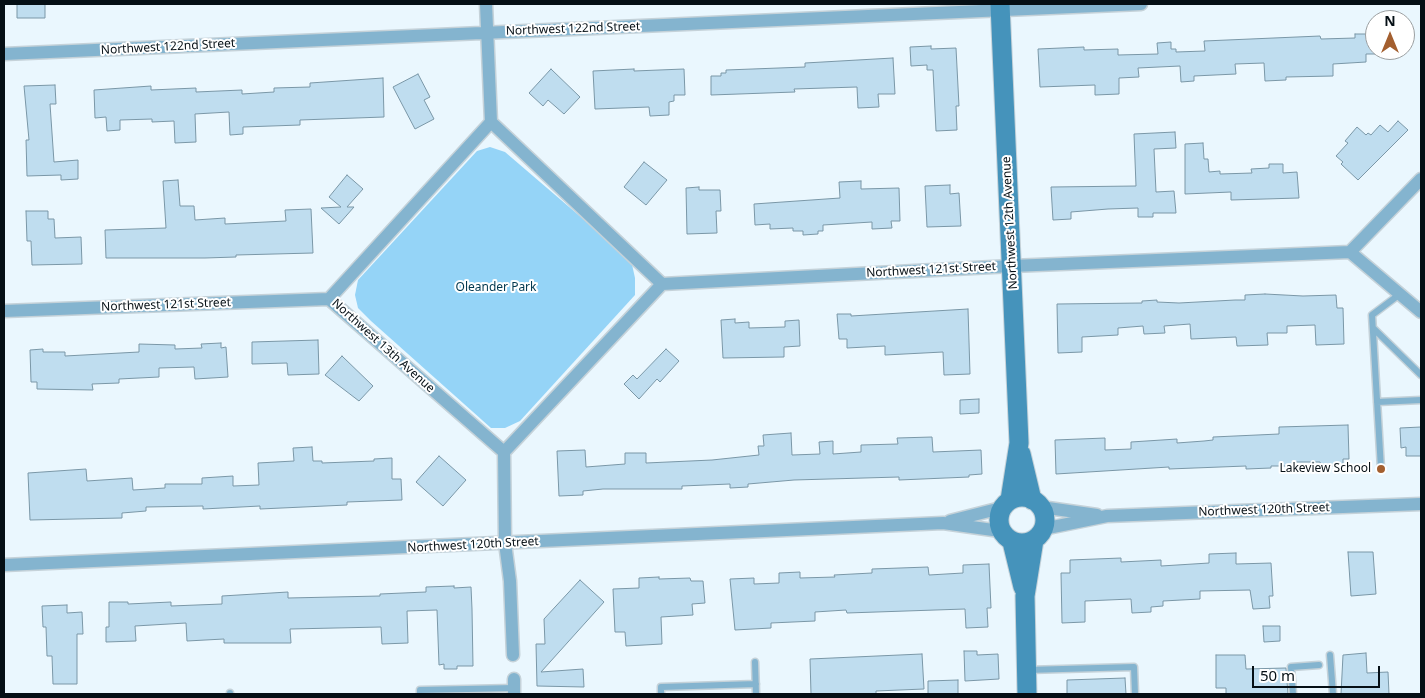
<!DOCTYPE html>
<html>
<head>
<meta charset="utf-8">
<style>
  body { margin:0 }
  #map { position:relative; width:1425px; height:698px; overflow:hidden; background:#eaf7fe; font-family:"Noto Sans",sans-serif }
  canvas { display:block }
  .frame { position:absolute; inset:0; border:5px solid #050f15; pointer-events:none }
  .north { position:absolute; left:1365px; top:10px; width:50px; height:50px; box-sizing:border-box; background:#fff; border:1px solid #9b9fa1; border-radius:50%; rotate:0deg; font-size:14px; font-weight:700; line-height:20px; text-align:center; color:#050f15 }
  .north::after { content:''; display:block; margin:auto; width:18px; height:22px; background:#a35f2f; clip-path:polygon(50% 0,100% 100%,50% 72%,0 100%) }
  .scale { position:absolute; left:1252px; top:666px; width:128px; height:22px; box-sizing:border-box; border:2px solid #050f15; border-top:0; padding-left:6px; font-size:15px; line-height:18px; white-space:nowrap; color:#050f15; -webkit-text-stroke:4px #fff; paint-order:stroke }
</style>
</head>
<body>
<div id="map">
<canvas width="1425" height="698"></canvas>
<div class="frame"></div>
<div class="north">N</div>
<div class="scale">50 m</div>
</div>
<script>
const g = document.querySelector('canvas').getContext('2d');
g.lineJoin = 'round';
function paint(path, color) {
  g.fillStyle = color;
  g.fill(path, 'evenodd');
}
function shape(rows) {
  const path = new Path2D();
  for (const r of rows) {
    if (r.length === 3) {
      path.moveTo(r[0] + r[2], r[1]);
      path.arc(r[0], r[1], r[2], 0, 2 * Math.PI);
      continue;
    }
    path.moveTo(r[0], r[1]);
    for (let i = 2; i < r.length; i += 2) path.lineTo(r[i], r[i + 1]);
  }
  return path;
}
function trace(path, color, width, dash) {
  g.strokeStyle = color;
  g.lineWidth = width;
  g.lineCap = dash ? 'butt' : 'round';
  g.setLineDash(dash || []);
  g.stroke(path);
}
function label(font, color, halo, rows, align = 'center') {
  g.font = font + ' "Noto Sans",sans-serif';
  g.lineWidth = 4;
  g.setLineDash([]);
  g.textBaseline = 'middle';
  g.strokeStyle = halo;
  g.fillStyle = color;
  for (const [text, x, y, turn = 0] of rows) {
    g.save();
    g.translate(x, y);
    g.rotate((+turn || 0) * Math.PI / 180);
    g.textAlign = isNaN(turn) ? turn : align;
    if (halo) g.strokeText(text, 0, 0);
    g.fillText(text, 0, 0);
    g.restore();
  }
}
const green = shape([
  [490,147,505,152,631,260,635,278,635,295,520,421,505,428,491,428,371,321,358,308,355,295,358,280,477,151]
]);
const building = shape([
  [17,4,45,4,45,18,17,18,17,4],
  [1355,34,1375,34,1375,54,1366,54,1366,62,1333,64,1333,76,1286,77,1286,80,1265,81,1264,63,1235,64,1236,74,1194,76,1194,81,1181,82,1180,66,1138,68,1139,77,1119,78,1119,94,1095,95,1095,85,1040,87,1038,49,1084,47,1084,50,1118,49,1118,55,1158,54,1157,43,1171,42,1171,49,1176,49,1176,52,1205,51,1204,41,1320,36,1321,39,1355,38,1355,34],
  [931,46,931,49,956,48,959,106,956,106,957,130,936,131,933,70,927,70,927,65,911,66,910,47,931,46],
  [893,58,895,94,878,94,879,107,858,108,857,87,794,89,795,92,711,95,711,76,721,76,721,73,726,73,726,70,805,67,805,63,893,58],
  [551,69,580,97,564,114,548,100,543,106,529,93,551,69],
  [634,69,634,71,684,69,685,95,674,95,674,101,669,102,669,115,650,116,649,107,595,109,593,71,634,69],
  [418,74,430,97,424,100,434,119,415,129,393,87,418,74],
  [383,78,384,117,300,120,300,125,243,127,243,134,230,135,229,112,195,114,196,142,175,143,174,121,152,122,152,119,120,120,120,130,107,131,106,117,95,118,94,90,151,86,151,90,196,88,196,92,242,90,242,94,274,92,274,88,310,87,310,83,383,78],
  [55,85,56,104,50,104,54,162,78,160,78,179,61,180,61,175,27,176,26,140,29,140,24,86,55,85],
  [1398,121,1408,130,1358,180,1341,164,1343,162,1336,156,1348,143,1345,141,1357,127,1366,135,1368,133,1371,135,1380,125,1388,132,1398,121],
  [1175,132,1176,148,1154,149,1156,192,1174,191,1176,213,1153,213,1153,217,1138,217,1138,208,1108,209,1071,212,1071,219,1053,220,1051,187,1136,186,1134,134,1175,132],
  [1203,143,1204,159,1208,159,1209,172,1220,171,1220,174,1252,173,1251,169,1269,168,1269,164,1283,164,1283,173,1297,172,1299,198,1231,200,1231,192,1185,194,1185,144,1203,143],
  [644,162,667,180,646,205,624,187,644,162],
  [347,175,363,189,347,207,354,207,339,224,321,208,341,207,329,197,347,175],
  [178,180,180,206,194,206,195,220,225,218,225,224,286,221,285,210,311,209,313,253,236,255,236,257,205,258,106,258,105,230,166,228,163,181,178,180],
  [861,181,861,189,899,188,900,221,891,221,892,228,872,229,872,222,823,225,823,231,818,231,818,234,803,235,803,231,793,231,793,228,770,229,770,224,755,225,754,204,840,198,839,182,861,181],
  [950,185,950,194,959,193,961,226,927,227,925,186,950,185],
  [699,187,699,190,720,190,721,211,716,211,717,233,687,234,686,188,699,187],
  [26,211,48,211,48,219,54,219,55,238,81,237,82,264,32,265,31,241,27,241,26,211],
  [1265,294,1303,296,1336,295,1337,308,1343,308,1344,344,1316,345,1315,325,1287,326,1287,333,1267,333,1268,345,1237,346,1236,337,1191,339,1190,324,1164,326,1165,333,1144,334,1143,326,1118,328,1118,335,1082,337,1082,352,1058,353,1057,304,1142,303,1142,301,1157,300,1157,302,1179,303,1235,300,1245,300,1245,295,1265,294],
  [968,309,970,374,944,375,943,352,885,355,885,346,847,348,847,339,839,339,837,314,851,314,851,316,968,309],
  [735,319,735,323,749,322,749,328,785,327,785,321,799,320,800,346,784,347,784,357,723,358,721,320,735,319],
  [318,340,319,374,288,375,287,363,252,364,252,342,318,340],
  [221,343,221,348,226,347,228,377,195,379,194,367,159,368,159,377,119,379,119,383,92,384,93,390,37,389,37,382,31,382,30,350,43,349,43,352,65,352,65,356,139,352,139,344,175,345,175,349,202,348,201,344,221,343],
  [666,349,679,361,660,382,657,379,639,399,624,384,633,375,637,379,666,349],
  [342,356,373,386,359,401,325,375,342,356],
  [979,399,979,413,960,414,960,400,979,399],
  [1348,425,1349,459,1343,459,1343,466,1321,466,1320,462,1294,462,1294,466,1271,466,1271,468,1246,469,1246,466,1169,469,1169,467,1056,474,1055,440,1105,438,1105,450,1131,449,1131,442,1177,439,1177,443,1204,441,1213,440,1213,437,1279,434,1279,427,1348,425],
  [1421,427,1421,456,1406,456,1406,447,1401,448,1400,428,1421,427],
  [791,433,792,455,820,454,819,442,833,441,833,454,861,452,861,445,898,444,897,438,932,437,933,452,981,450,982,474,969,475,969,477,899,480,899,477,794,480,748,484,748,487,730,488,730,484,682,486,682,489,603,489,583,491,583,495,559,496,557,451,585,450,586,467,625,464,625,453,646,453,646,463,712,460,759,455,758,446,764,446,763,435,791,433],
  [312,447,313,461,322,461,322,463,374,461,374,459,392,458,392,479,401,479,402,500,347,502,347,505,260,509,260,506,203,509,203,506,146,507,146,511,122,513,122,518,30,520,28,473,86,469,87,481,132,478,133,490,165,488,165,484,202,484,202,478,233,476,233,486,259,485,258,463,294,461,293,448,312,447],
  [439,456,466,480,443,506,416,482,439,456],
  [1348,552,1373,552,1376,594,1351,596,1348,552],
  [1236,553,1236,564,1271,563,1273,596,1269,596,1270,608,1253,609,1250,590,1200,591,1200,599,1163,601,1163,606,1151,607,1151,612,1132,613,1131,599,1085,601,1085,622,1062,623,1061,573,1070,573,1070,560,1121,558,1121,562,1161,560,1161,566,1209,563,1209,554,1236,553],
  [989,564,991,608,987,608,988,627,966,628,965,609,847,613,846,610,815,612,815,621,771,623,771,628,735,630,730,579,754,578,754,584,779,583,779,573,800,572,800,578,835,577,834,575,872,573,872,569,928,567,929,575,963,573,963,565,989,564],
  [659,577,659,579,690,578,691,581,703,581,705,603,692,604,693,615,661,617,662,644,626,646,625,632,615,632,613,589,639,588,639,578,659,577],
  [580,580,604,602,541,672,583,669,584,687,537,686,536,644,545,644,544,619,580,580],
  [454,586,454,588,471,587,472,609,473,666,457,666,457,669,444,669,444,664,439,665,437,610,407,611,408,643,382,644,381,627,290,629,291,643,224,643,224,639,187,641,186,623,135,626,136,641,106,642,106,627,109,627,109,602,128,602,128,604,171,602,171,606,222,604,222,596,288,592,288,598,380,596,380,594,426,592,426,587,454,586],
  [67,605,67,613,82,612,83,634,77,634,77,684,53,684,52,656,47,656,46,627,43,627,42,606,67,605],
  [1263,626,1280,626,1280,641,1264,642,1263,626],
  [964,651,977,651,977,655,998,654,999,679,965,681,964,651],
  [1366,653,1367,673,1388,672,1389,694,1341,694,1343,655,1366,653],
  [922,654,924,689,876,691,876,694,811,694,810,659,922,654],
  [1216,655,1245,655,1246,669,1286,668,1288,694,1226,694,1226,688,1216,688,1216,655],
  [1125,678,1126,694,1067,694,1067,680,1125,678],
  [958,680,958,694,928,694,928,681,958,680]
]);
const lane = shape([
  [1373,328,1421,375],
  [1377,402,1421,400],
  [1381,469,1372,315,1400,294],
  [1330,655,1333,694],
  [755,662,756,694],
  [1027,670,1134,667,1135,694],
  [230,693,230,694],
  [420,694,420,690,514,688],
  [661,694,661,687,756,684],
  [1293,694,1291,667,1319,665]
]);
const street = shape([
  [486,4,491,122,662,284],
  [4,54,1141,4],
  [1350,252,1421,179],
  [1350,252,1421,312],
  [662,284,1012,266,1350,252],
  [329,299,491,122],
  [329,299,504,452],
  [4,311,329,299],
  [1041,507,1097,515],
  [950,521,1001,508],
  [1043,529,1107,516,1421,504],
  [4,565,943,523,1000,531],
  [513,655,510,581,505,543,504,452,662,284],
  [514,679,514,694]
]);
const secondary = shape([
  [1000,4,1019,443,1010,500],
  [1021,454,1032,500],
  [1022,520,23],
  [1012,542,1023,587],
  [1027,694,1025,596,1034,540]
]);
const markers = [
  [1381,469,5,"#a35f2f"]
];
const streetNames = [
  ["Northwest 122nd Street",573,29,-2],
  ["Northwest 122nd Street",168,47,-3],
  ["Northwest 12th Avenue",1010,223,-93],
  ["Northwest 121st Street",931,270,-3],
  ["Northwest 121st Street",166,305,-2],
  ["Northwest 13th Avenue",383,346,42],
  ["Northwest 120th Street",1264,510,-2],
  ["Northwest 120th Street",473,545,-3]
];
const parkNames = [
  ["Oleander Park",496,288]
];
const poiNames = [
  ["Lakeview School",1371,469]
];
paint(green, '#95d4f7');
paint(building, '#bfddef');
trace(building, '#7a97a7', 1);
trace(lane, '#c5d2d9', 9);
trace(street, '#c5d2d9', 15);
trace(secondary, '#c5d2d9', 21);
trace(lane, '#84b4cf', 6);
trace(street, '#84b4cf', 12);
trace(secondary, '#4593bb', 19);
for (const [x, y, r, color] of markers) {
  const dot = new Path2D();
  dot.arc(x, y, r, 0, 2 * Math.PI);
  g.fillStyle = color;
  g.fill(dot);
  trace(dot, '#fff', 2);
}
label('12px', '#050f15', '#fff', streetNames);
label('12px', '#00374e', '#fff', parkNames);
label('12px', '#050f15', '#fff', poiNames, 'right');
</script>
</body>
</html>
